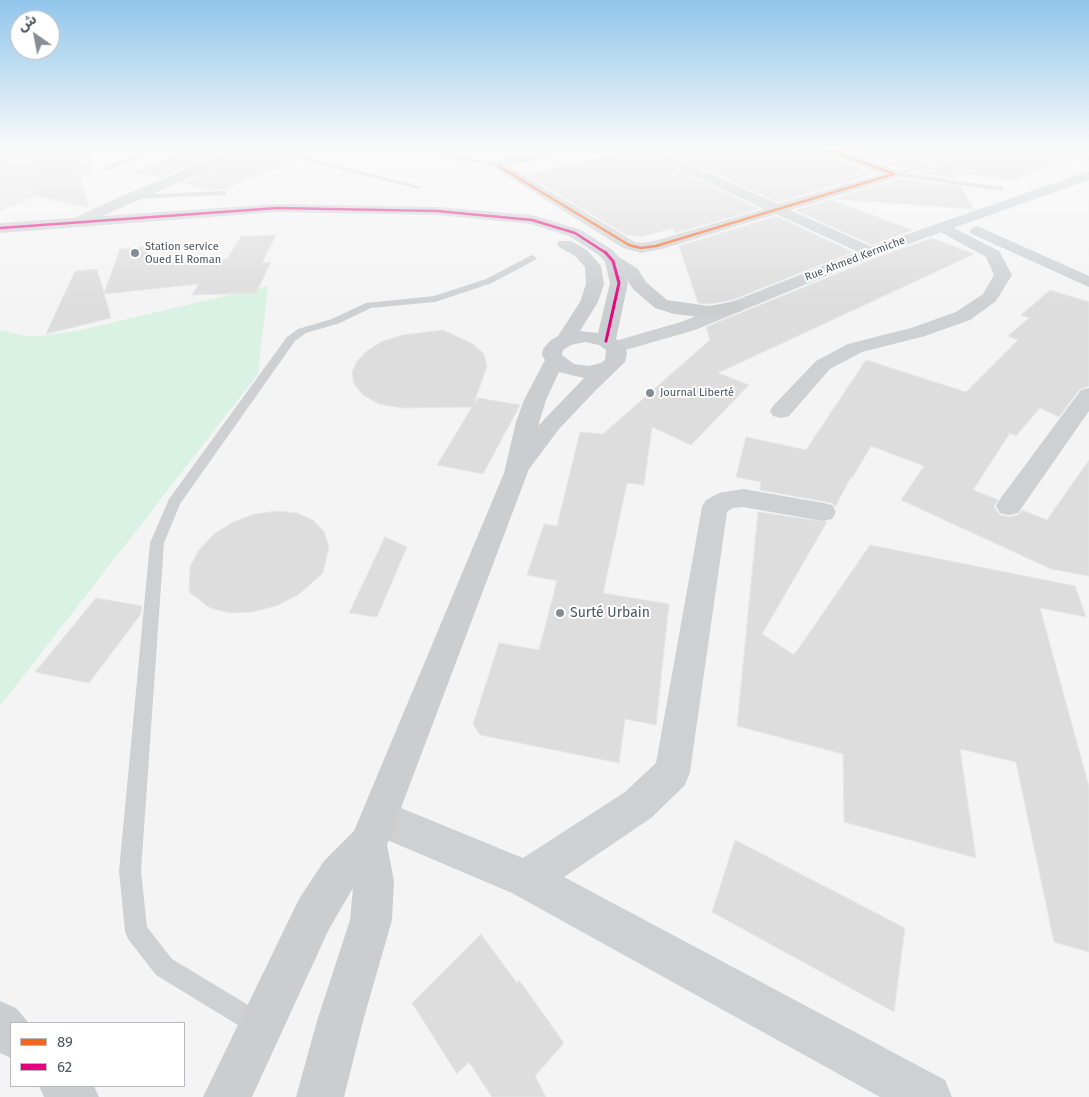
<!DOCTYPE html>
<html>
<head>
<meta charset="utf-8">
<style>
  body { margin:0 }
  #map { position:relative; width:1089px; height:1097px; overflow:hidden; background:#f4f4f4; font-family:"Fira Sans","Noto Sans Arabic",sans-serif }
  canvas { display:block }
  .legend { position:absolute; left:10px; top:1022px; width:175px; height:65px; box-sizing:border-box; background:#fff; border:1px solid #b7bbc0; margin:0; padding:6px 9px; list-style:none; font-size:15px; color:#4a5661 }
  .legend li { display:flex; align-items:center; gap:10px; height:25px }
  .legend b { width:25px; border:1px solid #b7bbc0 }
  .north { position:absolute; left:10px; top:10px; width:50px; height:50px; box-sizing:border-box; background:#fff; border:1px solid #b7bbc0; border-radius:50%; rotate:327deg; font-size:14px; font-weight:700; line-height:20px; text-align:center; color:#4a5661 }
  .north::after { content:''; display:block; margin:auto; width:18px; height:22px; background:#868d94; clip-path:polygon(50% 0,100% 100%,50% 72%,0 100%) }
</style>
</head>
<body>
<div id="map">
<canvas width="1089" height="1097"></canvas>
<ul class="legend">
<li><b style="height:6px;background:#f26522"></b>89</li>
<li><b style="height:6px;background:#e5007d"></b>62</li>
</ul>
<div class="north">ش</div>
</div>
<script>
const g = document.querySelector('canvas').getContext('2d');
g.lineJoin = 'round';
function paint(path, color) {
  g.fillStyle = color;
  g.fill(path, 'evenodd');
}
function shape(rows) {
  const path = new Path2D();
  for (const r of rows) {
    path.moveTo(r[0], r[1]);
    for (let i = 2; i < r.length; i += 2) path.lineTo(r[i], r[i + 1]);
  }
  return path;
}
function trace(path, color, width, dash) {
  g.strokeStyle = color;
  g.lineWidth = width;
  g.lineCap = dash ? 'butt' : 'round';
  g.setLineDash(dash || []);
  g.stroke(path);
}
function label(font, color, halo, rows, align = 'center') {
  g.font = font + ' "Fira Sans",sans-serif';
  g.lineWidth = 4;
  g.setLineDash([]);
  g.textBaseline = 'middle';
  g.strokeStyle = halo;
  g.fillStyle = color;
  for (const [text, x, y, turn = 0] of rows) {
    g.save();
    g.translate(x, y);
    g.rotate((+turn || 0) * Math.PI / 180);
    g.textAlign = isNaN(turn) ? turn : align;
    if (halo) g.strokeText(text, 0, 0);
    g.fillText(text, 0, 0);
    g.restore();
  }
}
const education = shape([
  [0,150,89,150,94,165,88,176,0,211]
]);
const green = shape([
  [268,286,258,374,0,706,0,330,31,337,76,331]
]);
const building = shape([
  [32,150,73,150,89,208,39,196,32,150],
  [188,150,228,150,160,178,134,172,188,150],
  [254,150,263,150,295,159,226,189,207,190,181,183,254,150],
  [632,150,638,150,759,209,675,233,673,228,642,237,626,235,527,175,632,150],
  [662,150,821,150,824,155,875,174,778,202,662,150],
  [847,150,965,150,900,169,847,150],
  [975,150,1056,150,1060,155,1072,158,1012,180,953,173,956,179,914,172,975,155,975,150],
  [900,179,961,187,974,209,833,199,900,179],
  [831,200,913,230,872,245,795,210,831,200],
  [776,216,853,252,732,300,709,304,698,303,679,246,776,216],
  [276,235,262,263,271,262,256,293,192,295,199,284,104,294,111,318,46,334,75,271,97,269,104,293,120,249,150,246,144,262,164,260,164,262,227,259,241,236,276,235],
  [932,238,974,254,718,373,749,385,691,445,652,427,644,485,627,483,603,593,669,604,656,725,625,719,619,763,480,735,473,724,499,643,539,650,557,581,527,575,544,524,557,526,580,432,603,434,710,340,706,327,878,257,932,238],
  [1050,290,1089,302,1089,386,1080,389,1059,417,1040,408,1016,436,1010,433,973,490,998,500,994,507,1000,515,1009,517,1018,515,1022,510,1047,520,1089,460,1089,576,1051,569,901,500,924,466,871,446,852,478,851,477,835,507,832,503,760,490,761,482,736,477,746,437,806,450,866,360,966,392,1018,340,1008,336,1029,318,1021,315,1050,290],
  [443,330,473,344,484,354,487,366,474,403,478,398,520,405,483,474,437,465,472,407,402,408,379,404,363,395,354,384,352,372,357,361,368,350,383,341,402,335,443,330],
  [277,511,297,513,313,520,324,532,329,547,323,573,298,595,276,606,252,612,230,613,210,608,189,592,190,567,199,550,214,534,233,522,255,514,277,511],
  [758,512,827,522,762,634,794,655,870,545,1075,586,1086,617,1040,608,1089,787,1089,952,1054,942,1016,762,960,749,976,858,844,822,843,754,737,726,758,512],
  [385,537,407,547,377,617,349,613,385,537],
  [96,598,142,606,141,614,89,683,35,672,96,598],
  [735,840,905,928,894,1012,712,912,735,840],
  [481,934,517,983,519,980,564,1043,535,1076,546,1097,492,1097,469,1062,457,1074,412,1003,481,934]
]);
const service = shape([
  [147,150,157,150,109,170,102,168,147,150],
  [265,150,278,150,423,187,419,189,265,150],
  [973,150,974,153,905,173,1000,187,1003,187,1003,191,894,176,890,174,973,150],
  [432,151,497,163,501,165,497,167,430,154,429,153,432,151],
  [0,159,8,161,10,162,6,164,0,163,0,159],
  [223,191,226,191,226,195,130,199,126,197,130,195,223,191],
  [532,255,537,258,535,260,492,283,435,302,371,308,340,323,306,333,295,341,180,504,164,543,141,871,147,927,172,959,268,1017,271,1026,268,1035,259,1038,156,975,128,939,125,931,119,871,150,543,169,499,287,337,298,329,332,319,366,303,434,296,486,279,532,255]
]);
const minor = shape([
  [234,150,252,150,82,225,77,227,72,225,69,222,72,219,119,197,234,150],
  [544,150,568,150,566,153,508,166,635,242,641,243,654,241,764,209,640,150,657,150,778,204,881,174,825,153,823,150,841,150,899,171,901,174,899,177,790,210,877,249,879,252,877,255,865,255,776,214,662,249,641,253,623,248,490,165,492,162,544,150],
  [1058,150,1079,150,1089,153,1089,161,1060,153,1058,150],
  [942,222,999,251,1012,275,996,301,970,320,925,336,862,352,830,369,789,416,781,418,773,416,770,411,773,406,816,361,848,344,911,328,956,312,983,294,994,275,986,257,937,230,934,227,937,224,942,222],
  [977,226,1089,276,1089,287,972,234,969,231,972,228,977,226],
  [1089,388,1089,411,1018,513,1009,515,1000,513,996,506,1000,499,1081,390,1089,388],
  [743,489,823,503,832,505,836,512,832,519,823,521,743,507,733,508,727,512,690,772,685,785,651,818,564,877,945,1080,952,1097,880,1097,512,893,366,831,360,818,366,805,379,799,523,858,625,792,656,763,702,507,706,500,719,493,743,489]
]);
const secondary = shape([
  [1089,171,1089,180,877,255,695,330,615,353,608,351,605,347,608,343,681,322,865,249,1089,171]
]);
const primary = shape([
  [277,204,437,207,532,215,581,230,611,249,619,257,638,269,646,282,667,300,709,306,736,301,742,303,745,307,742,311,709,318,674,314,655,308,633,289,626,278,628,283,616,339,625,347,627,354,625,362,596,390,559,429,529,469,387,845,394,881,392,920,363,1021,344,1097,296,1097,317,1021,350,920,353,888,329,929,252,1097,203,1097,299,899,324,861,354,831,504,473,516,422,524,400,545,360,542,355,543,349,551,340,558,336,580,302,586,284,585,267,575,256,559,247,557,244,559,241,571,241,587,250,601,266,604,284,598,302,580,331,598,333,610,283,605,262,599,255,569,236,531,224,437,215,277,212,0,233,0,223,277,204],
  [585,342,599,345,606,350,605,360,601,363,589,366,574,364,562,355,563,350,571,345,585,342],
  [559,372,584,378,538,426,546,400,559,372],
  [0,1001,16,1008,29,1023,11,1023,11,1058,0,1053,0,1001],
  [39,1086,94,1086,99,1097,44,1097,39,1086]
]);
const bus1 = shape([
  [500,167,629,245,641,248,656,246,894,174,829,150]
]);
const bus2Far1 = shape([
  [0,228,277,208,437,211,532,220,575,233,606,253]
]);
const bus2 = shape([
  [605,252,613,261,619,283,606,341]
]);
const markers = [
  [135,253,5,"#868d94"],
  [650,393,5,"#868d94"],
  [560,613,5,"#868d94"]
];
const farPoinames = [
  ["Station service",145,247],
  ["Oued El Roman",145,260],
  ["Journal Liberté",660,393]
];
const farStreetnames = [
  ["Rue Ahmed Kermiche",855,259,-21]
];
const poiNames = [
  ["Surté Urbain",570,613]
];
paint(education, '#e6e5e6');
paint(green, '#d9f2e3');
paint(building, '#ddddde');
trace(building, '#e5e6e7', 1);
paint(service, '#ced0d2');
paint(minor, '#ced0d2');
paint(secondary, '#ced0d4');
paint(primary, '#caced1');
trace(bus1, '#f26522', 2.5);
trace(bus2Far1, '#e5007d', 2.5);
trace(bus2, '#e5007d', 3);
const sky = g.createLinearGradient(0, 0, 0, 304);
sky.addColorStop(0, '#91c6eb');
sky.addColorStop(0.49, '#fafafa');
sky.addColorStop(1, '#fafafa00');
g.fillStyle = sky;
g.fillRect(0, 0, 1089, 304);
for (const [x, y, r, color] of markers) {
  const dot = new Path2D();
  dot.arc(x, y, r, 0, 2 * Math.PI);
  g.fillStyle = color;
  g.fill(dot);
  trace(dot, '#fff', 2);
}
label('11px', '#4a5661', '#fff', farPoinames, 'left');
label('11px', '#4a5661', '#fff', farStreetnames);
label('14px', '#4a5661', '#fff', poiNames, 'left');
</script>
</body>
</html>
